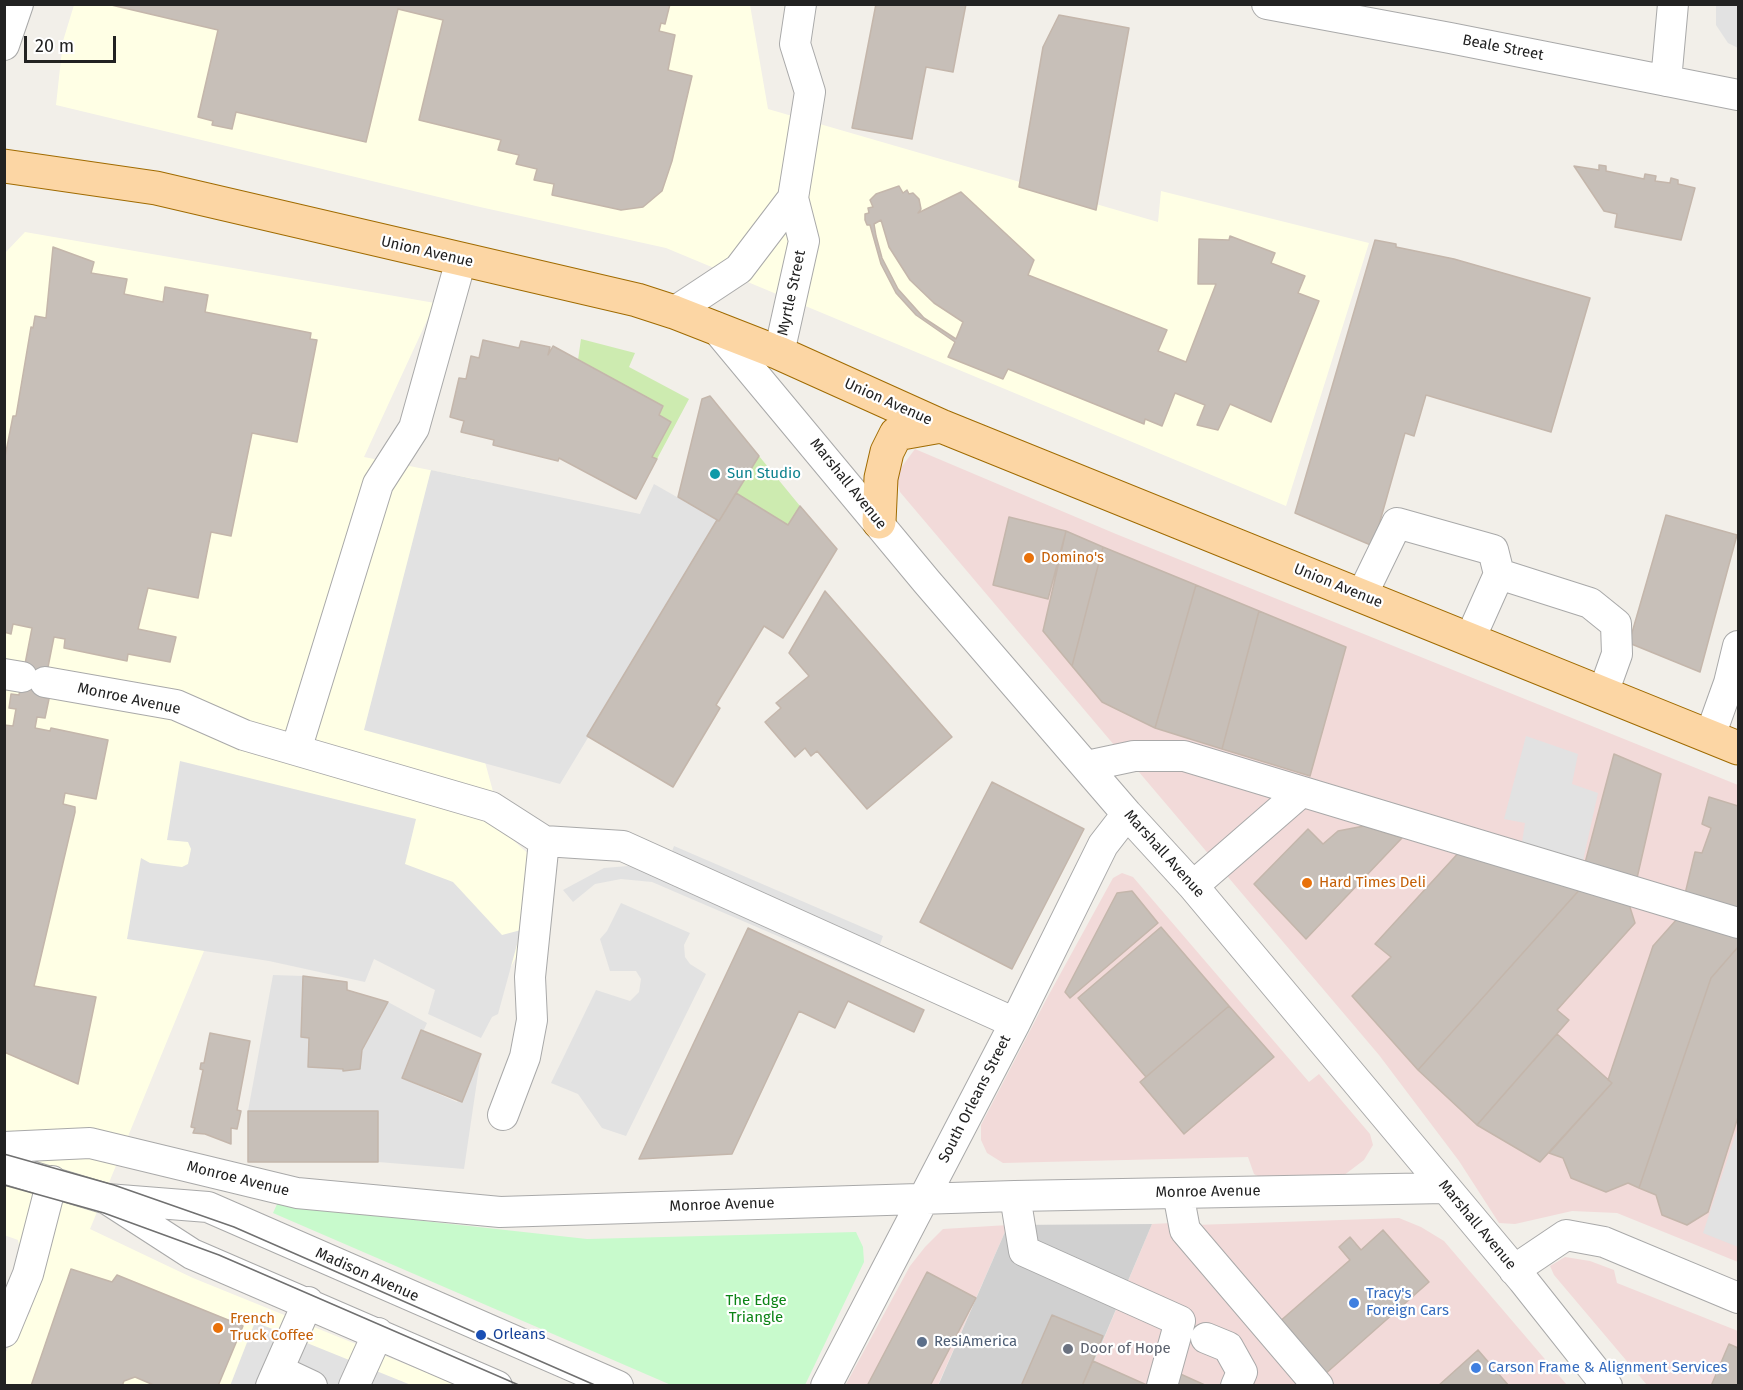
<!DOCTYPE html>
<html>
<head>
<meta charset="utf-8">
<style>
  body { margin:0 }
  #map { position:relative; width:1743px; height:1390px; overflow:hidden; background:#f2efe9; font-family:"Fira Sans",sans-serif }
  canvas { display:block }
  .frame { position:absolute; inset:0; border:6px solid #222; pointer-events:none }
  .scale { position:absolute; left:24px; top:36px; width:92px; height:27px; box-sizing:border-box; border:3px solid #222; border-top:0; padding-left:8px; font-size:18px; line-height:21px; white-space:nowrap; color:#222; -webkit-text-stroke:4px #fff; paint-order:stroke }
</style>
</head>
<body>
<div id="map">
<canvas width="1743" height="1390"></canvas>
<div class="frame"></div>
<div class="scale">20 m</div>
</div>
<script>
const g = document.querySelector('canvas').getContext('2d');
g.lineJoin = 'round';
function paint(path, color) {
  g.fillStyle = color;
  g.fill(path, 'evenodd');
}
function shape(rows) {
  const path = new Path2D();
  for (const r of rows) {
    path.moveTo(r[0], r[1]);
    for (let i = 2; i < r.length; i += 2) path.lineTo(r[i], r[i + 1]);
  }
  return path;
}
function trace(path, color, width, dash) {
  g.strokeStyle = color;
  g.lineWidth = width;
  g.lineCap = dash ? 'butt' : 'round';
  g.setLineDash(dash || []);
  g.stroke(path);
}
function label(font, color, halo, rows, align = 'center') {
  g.font = font + ' "Fira Sans",sans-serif';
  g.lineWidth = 4.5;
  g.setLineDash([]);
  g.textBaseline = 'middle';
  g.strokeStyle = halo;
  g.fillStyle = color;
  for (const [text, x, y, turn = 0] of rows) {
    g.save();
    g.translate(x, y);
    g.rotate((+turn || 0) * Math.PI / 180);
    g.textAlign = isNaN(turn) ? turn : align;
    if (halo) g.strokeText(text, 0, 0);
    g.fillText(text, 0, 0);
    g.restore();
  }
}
const commercial = shape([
  [915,449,1116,534,1738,785,1738,918,1120,752,900,492,897,480,900,469],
  [1169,761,1738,936,1738,1262,1617,1213,1572,1211,1515,1224,1499,1223,1459,1161,1379,1055,1133,765],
  [1122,873,1133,877,1309,1082,1319,1074,1370,1134,1373,1145,1364,1160,1339,1179,1269,1182,1254,1174,1248,1157,1003,1163,987,1153,981,1140,981,1125,1046,1000,1113,878],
  [1399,1218,1421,1227,1444,1241,1567,1385,1332,1385,1195,1225],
  [1172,1223,1309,1386,1084,1386,1152,1224],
  [1008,1225,938,1385,845,1386,910,1266,925,1247,943,1229],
  [1565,1257,1590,1261,1614,1270,1617,1283,1738,1331,1738,1385,1647,1385,1554,1275,1550,1266]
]);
const education = shape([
  [74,5,750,5,768,109,1158,222,1161,191,1369,243,1286,506,666,248,480,207,56,105,63,41],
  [25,232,435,303,364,457,475,479,469,703,504,832,542,866,522,946,506,976,213,929,90,1229,193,1278,457,1385,5,1385,4,1355,31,1311,18,1240,4,1235,5,253]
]);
const religious = shape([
  [1152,1224,1084,1385,938,1386,1008,1225]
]);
const grass = shape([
  [581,339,635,353,629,367,689,399,657,459,652,457,671,422,659,415,663,406,578,360],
  [759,456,800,506,788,525,736,493]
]);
const park = shape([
  [278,1202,315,1209,587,1239,856,1232,863,1247,864,1262,805,1385,671,1385,273,1213]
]);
const parking = shape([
  [1716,5,1738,5,1738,48,1728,43,1716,25],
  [431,470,640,514,654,484,719,521,560,784,364,730],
  [1526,736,1578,754,1572,784,1598,793,1583,861,1522,842,1525,823,1504,819],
  [180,761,416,819,405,864,453,882,502,935,521,930,498,1014,492,1017,481,1038,428,1014,435,990,374,959,365,982,269,961,127,939,141,858,150,863,182,867,188,864,191,849,188,842,167,840],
  [674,846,883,936,879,947,670,857],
  [628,866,645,868,934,992,929,1001,652,882,621,879,595,884,573,902,563,890,604,868],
  [621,903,690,933,684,945,685,957,690,964,706,974,626,1136,602,1128,578,1094,551,1083,596,990,630,1001,639,992,641,979,636,971,610,971,600,939,607,931],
  [273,975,303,976,301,1037,309,1038,308,1067,360,1069,362,1050,388,1002,427,1023,402,1078,457,1102,481,1054,464,1169,378,1162,378,1111,248,1111],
  [1738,1127,1738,1247,1703,1233],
  [255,1322,411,1385,230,1386]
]);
const building = shape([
  [107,4,670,4,665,24,661,23,659,31,675,35,668,70,692,76,672,161,662,191,643,207,621,210,552,195,554,184,534,180,537,169,516,164,519,155,498,150,501,140,419,120,443,20,398,9,366,142,236,112,232,129,212,125,213,121,198,117,218,30,107,4],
  [876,4,966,4,953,72,926,67,912,139,852,128,876,4],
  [1059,15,1129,28,1096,210,1019,187,1043,47,1059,15],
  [1599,165,1606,166,1606,171,1644,179,1645,174,1656,176,1655,181,1670,183,1671,178,1678,180,1678,184,1695,188,1681,240,1615,227,1617,214,1604,211,1574,166,1599,170,1599,165],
  [899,186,903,193,907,190,909,194,913,193,919,199,921,209,918,213,961,192,1034,260,1028,275,1167,330,1158,351,1186,362,1216,284,1198,284,1199,239,1229,240,1230,236,1275,253,1271,263,1305,276,1298,293,1319,301,1271,422,1230,404,1218,430,1197,425,1205,405,1175,393,1162,426,1145,419,1144,424,1008,369,1003,379,948,357,955,342,916,315,896,293,881,264,870,225,867,225,865,220,865,214,869,213,868,208,873,207,870,200,876,194,899,186],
  [881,220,889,247,910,280,934,303,963,322,956,339,924,318,898,289,882,258,876,236,874,224,881,220],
  [1375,240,1396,244,1396,247,1454,259,1590,298,1551,432,1426,395,1414,436,1405,433,1373,546,1295,513,1375,240],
  [53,247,94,262,91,273,127,279,124,294,163,302,165,287,208,295,205,312,311,333,310,339,317,340,297,442,252,433,231,536,211,532,198,598,148,588,138,629,176,637,170,662,128,654,127,661,64,648,65,639,54,637,42,697,49,699,45,718,37,717,35,728,50,731,51,728,108,740,96,799,65,793,63,804,75,807,75,812,34,986,96,997,78,1084,4,1052,4,725,13,726,16,709,9,708,11,694,19,695,32,628,13,624,11,634,4,632,4,462,13,416,16,416,31,327,33,328,35,316,46,318,53,247],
  [483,340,519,348,521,341,550,347,548,355,553,346,663,406,659,415,671,422,652,457,657,459,636,499,559,458,558,461,493,445,494,440,461,432,464,421,450,417,459,378,466,379,471,356,479,358,483,340],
  [710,396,759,456,719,521,678,497,702,399,710,396],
  [736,493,788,525,800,506,837,549,783,638,764,626,716,705,720,708,673,787,587,736,717,520,719,521,736,493],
  [1666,515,1737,535,1700,672,1629,643,1666,515],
  [1009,517,1066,531,1048,599,993,585,1009,517],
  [1066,531,1103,547,1072,666,1043,631,1066,531],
  [1103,547,1196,585,1155,728,1102,702,1072,666,1103,547],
  [1196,585,1259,611,1222,749,1155,728,1196,585],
  [825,591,952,737,867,809,817,751,811,756,805,748,795,757,765,722,781,708,776,703,809,676,789,653,825,591],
  [1259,611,1346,647,1310,776,1222,749,1259,611],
  [1614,754,1661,774,1637,878,1585,863,1614,754],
  [992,782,1084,829,1012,969,920,922,992,782],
  [1709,797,1738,806,1738,909,1685,894,1695,852,1702,853,1711,828,1702,824,1709,797],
  [1364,826,1402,838,1306,939,1254,884,1308,829,1323,844,1338,831,1364,826],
  [1462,849,1582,887,1418,1070,1352,996,1391,957,1375,944,1462,849],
  [1582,887,1628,901,1635,923,1557,1010,1569,1020,1477,1125,1418,1070,1582,887],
  [1132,891,1158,923,1070,998,1065,992,1117,893,1132,891],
  [1677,919,1738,935,1738,947,1711,978,1639,1188,1628,1183,1606,1192,1571,1178,1563,1158,1549,1153,1612,1083,1608,1080,1653,946,1677,919],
  [1161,927,1229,1006,1146,1077,1078,998,1161,927],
  [748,928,924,1010,914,1032,848,1001,835,1028,799,1011,732,1154,639,1159,748,928],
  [1738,947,1738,1117,1708,1212,1687,1225,1662,1215,1656,1195,1639,1188,1711,978,1738,947],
  [303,976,347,982,347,990,388,1002,362,1050,360,1069,343,1071,343,1069,308,1067,309,1038,301,1037,303,976],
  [1229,1006,1274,1057,1184,1134,1140,1082,1229,1006],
  [421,1030,481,1054,462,1102,402,1078,421,1030],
  [210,1033,250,1041,237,1110,241,1111,237,1129,231,1128,231,1144,205,1134,193,1133,195,1128,191,1127,203,1070,200,1069,201,1063,204,1063,210,1033],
  [1557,1034,1612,1083,1540,1162,1477,1125,1557,1034],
  [248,1111,378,1111,378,1162,248,1162,248,1111],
  [1383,1230,1429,1282,1324,1375,1278,1323,1350,1260,1339,1247,1350,1237,1361,1250,1383,1230],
  [71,1269,112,1282,117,1275,243,1326,218,1386,156,1386,135,1377,124,1381,122,1386,31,1386,71,1269],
  [927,1272,976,1298,930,1386,867,1386,927,1272],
  [1052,1315,1103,1336,1082,1386,1021,1386,1052,1315],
  [1729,1344,1738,1348,1738,1386,1711,1386,1729,1344],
  [1478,1350,1509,1386,1438,1386,1478,1350],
  [1093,1361,1149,1386,1082,1386,1093,1361],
  [1176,1372,1207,1386,1170,1386,1176,1372]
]);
const minor = shape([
  [1267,4,1450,38,1738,95],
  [4,45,18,4],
  [1666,81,1673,4],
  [674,312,739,269,793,198],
  [715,327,927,582,1127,814,1193,886,1523,1280,1607,1386],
  [779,353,804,241,793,198,810,92,795,44,801,4],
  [1499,574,1590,603,1616,624,1617,654,1603,693],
  [1362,595,1397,523,1493,550,1499,574,1470,639],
  [4,674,22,677],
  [45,682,176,705,244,735,491,807,544,841,623,846,1015,1023],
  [1710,736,1729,683,1738,646],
  [296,750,378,484,414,428,461,260],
  [1087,766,1134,756,1184,756,1738,923],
  [1193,886,1300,793],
  [503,1115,525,1057,532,1020,530,977,544,841],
  [4,1147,90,1143,297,1193,500,1212,1015,1196,1446,1188],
  [4,1168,107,1199,208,1207,618,1386],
  [1178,1193,1185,1230,1318,1386],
  [1015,1196,1024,1251,1180,1321,1162,1386],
  [107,1199,192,1254,497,1386],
  [1514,1270,1566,1235,1604,1242,1738,1298],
  [4,1332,28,1274,52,1181],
  [1206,1338,1228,1347,1242,1372,1236,1386],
  [278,1370,308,1302],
  [271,1386,278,1370,312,1386],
  [354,1386,378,1333],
  [826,1386,1015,1023,1103,845,1127,814]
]);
const major = shape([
  [4,166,156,188,637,300,674,312,779,353,941,426,1738,748],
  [879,522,881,478,887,452,896,434,941,426]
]);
const tram = shape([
  [4,1154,114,1185,234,1227,597,1386],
  [4,1185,104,1213,219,1255,521,1386]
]);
const markers = [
  [715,474,6,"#0f9aa8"],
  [1029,558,6,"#e8710a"],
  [1307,883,6,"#e8710a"],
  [1354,1303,6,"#3f7fe0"],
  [218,1328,6,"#e8710a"],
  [481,1335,6,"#1a4fb4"],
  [922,1342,6,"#5c6f8a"],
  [1068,1349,6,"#6b7280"],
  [1476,1368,6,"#3f7fe0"]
];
const streetNames = [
  ["Beale Street",1503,48,11],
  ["Union Avenue",427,252,13],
  ["Myrtle Street",792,293,-78],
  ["Union Avenue",888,402,24],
  ["Marshall Avenue",848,484,51],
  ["Union Avenue",1338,586,22],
  ["Monroe Avenue",129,699,12],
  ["Marshall Avenue",1164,854,48],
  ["South Orleans Street",975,1099,-63],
  ["Monroe Avenue",238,1179,14],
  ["Monroe Avenue",1208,1192,-1],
  ["Monroe Avenue",722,1205,-2],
  ["Marshall Avenue",1477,1225,50],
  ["Madison Avenue",367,1275,24]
];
const cultureNames = [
  ["Sun Studio",727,474]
];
const foodNames = [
  ["Domino's",1041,558],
  ["Hard Times Deli",1319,883],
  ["French",230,1319],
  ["Truck Coffee",230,1336]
];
const shopNames = [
  ["Tracy's",1366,1294],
  ["Foreign Cars",1366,1311],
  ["Carson Frame & Alignment Services",1488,1368]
];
const parkNames = [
  ["The Edge",756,1301],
  ["Triangle",756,1318]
];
const transitNames = [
  ["Orleans",493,1335]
];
const serviceNames = [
  ["ResiAmerica",934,1342]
];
const worshipNames = [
  ["Door of Hope",1080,1349]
];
paint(commercial, '#f2dad9');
paint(education, '#ffffe5');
paint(religious, '#d0d0d0');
paint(grass, '#cdebb0');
paint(park, '#c8facc');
paint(parking, '#e2e2e2');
paint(building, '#c7bfb8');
trace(building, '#c4b6ab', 1.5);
trace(minor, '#a9a9a9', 32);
trace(major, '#a06b00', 35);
trace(minor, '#fff', 30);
trace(major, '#fcd6a4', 33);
trace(tram, '#707070', 1.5);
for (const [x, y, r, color] of markers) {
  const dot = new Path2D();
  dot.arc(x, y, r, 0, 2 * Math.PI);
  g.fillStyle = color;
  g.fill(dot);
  trace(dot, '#fff', 2);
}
label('15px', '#222', '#fff', streetNames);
label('15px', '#0d838f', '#fff', cultureNames, 'left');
label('15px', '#c56008', '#fff', foodNames, 'left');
label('15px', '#366cbe', '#fff', shopNames, 'left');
label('15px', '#0c8416', '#fff', parkNames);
label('15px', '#164399', '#fff', transitNames, 'left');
label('15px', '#4e5e75', '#fff', serviceNames, 'left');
label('15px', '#5b616d', '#fff', worshipNames, 'left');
</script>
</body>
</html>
